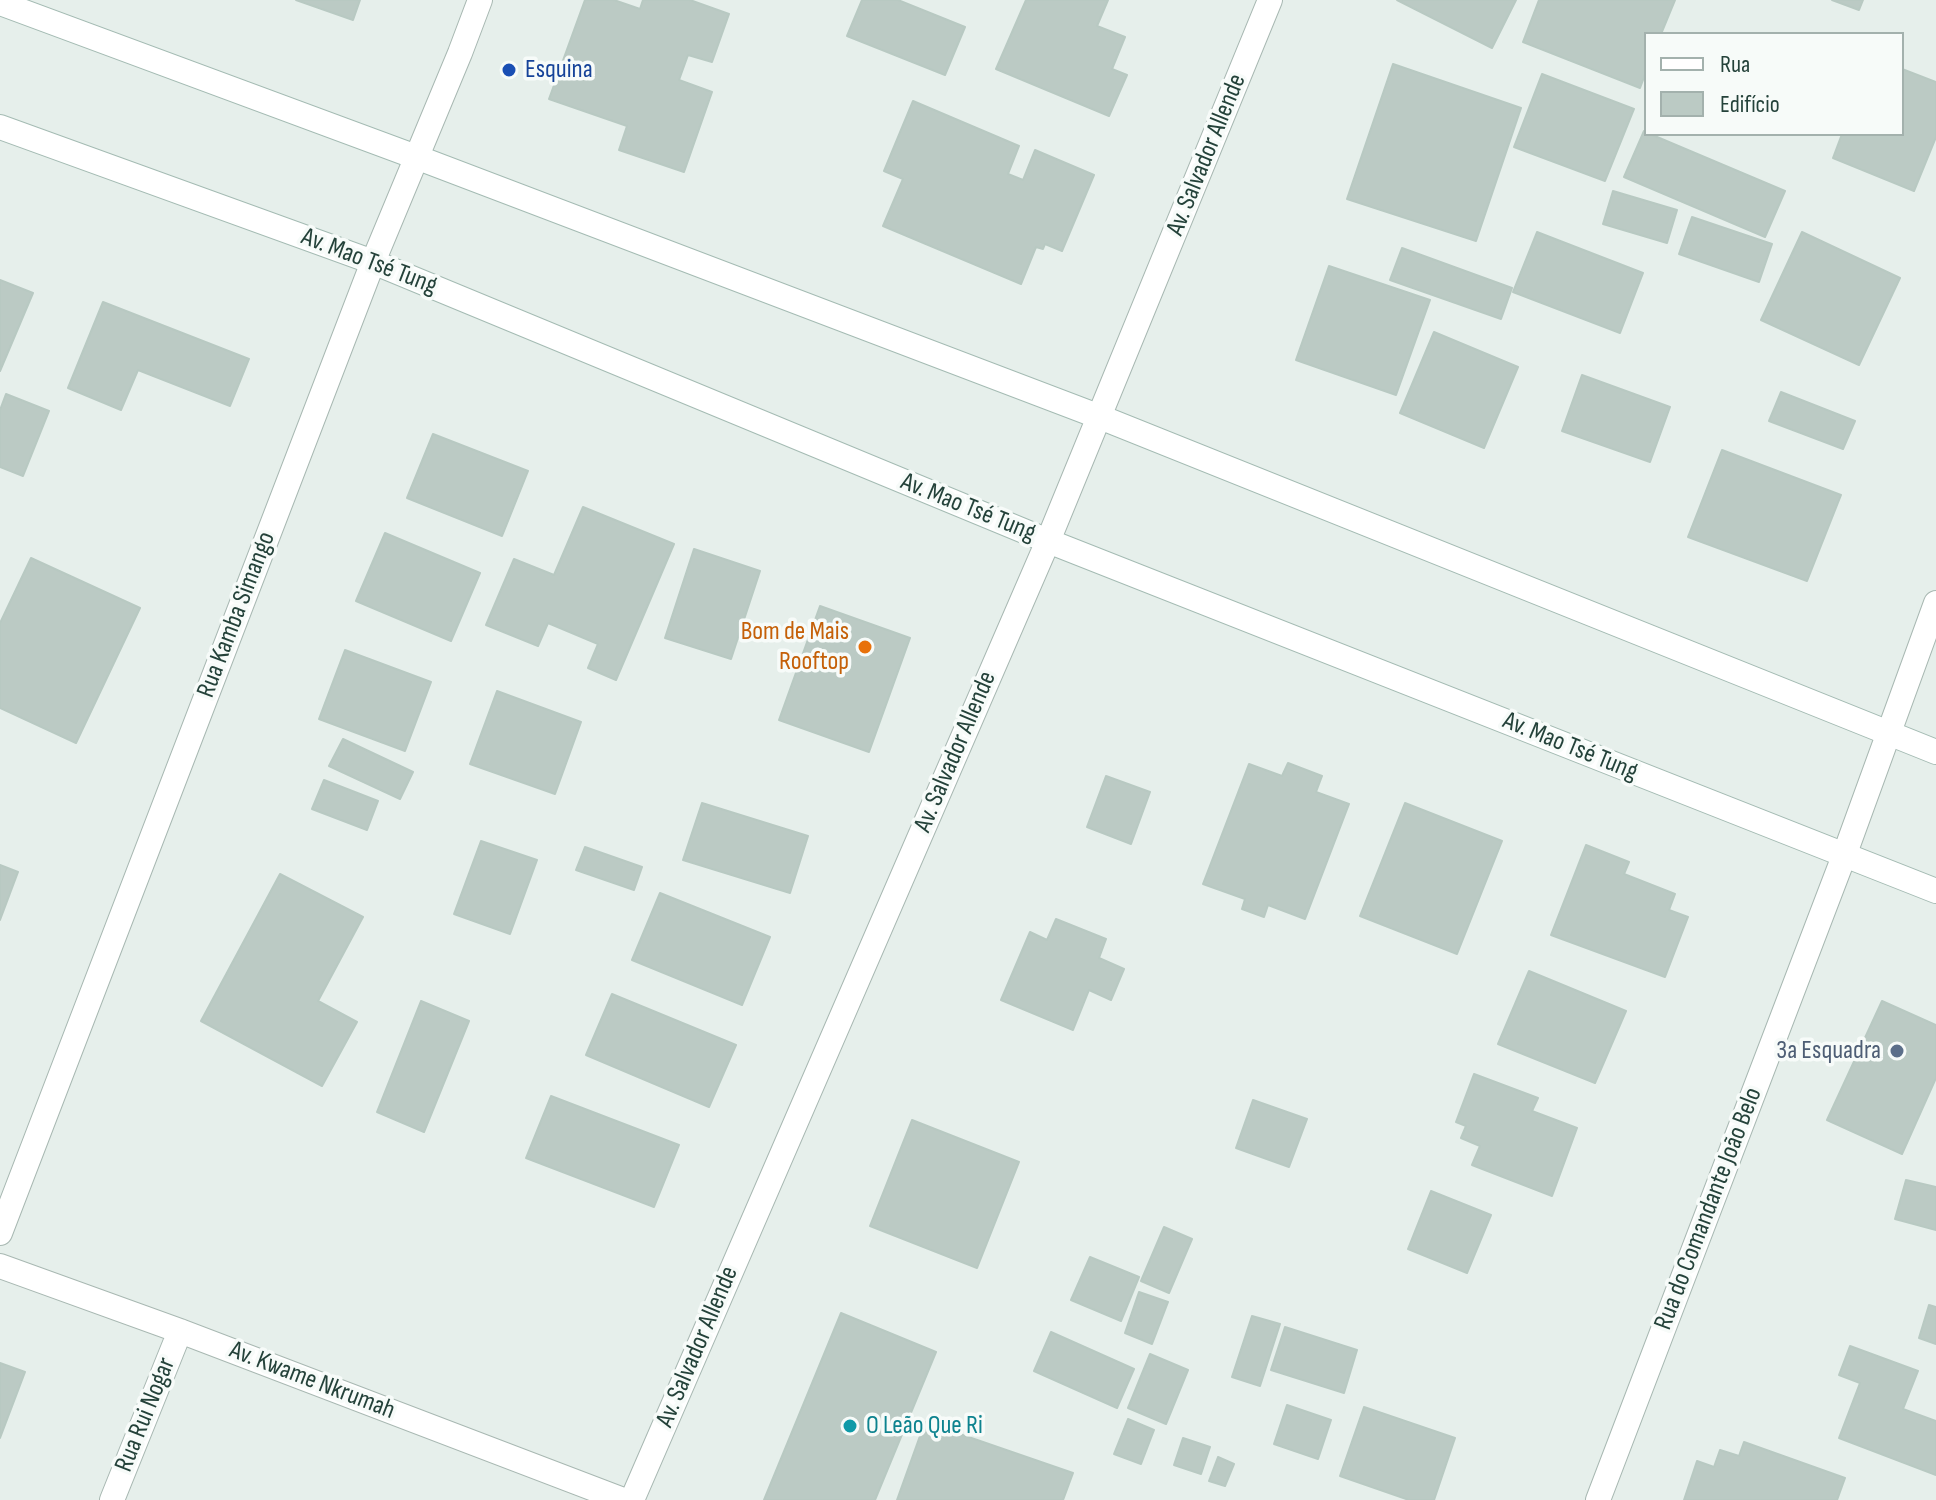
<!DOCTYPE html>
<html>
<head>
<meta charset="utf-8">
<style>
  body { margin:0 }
  #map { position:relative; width:1936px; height:1500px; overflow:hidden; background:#e6efeb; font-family:"Sofia Sans Condensed",sans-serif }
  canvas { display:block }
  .legend { position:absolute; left:1644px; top:32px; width:260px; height:104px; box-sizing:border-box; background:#f7fbf9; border:2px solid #a3b1ad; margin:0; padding:10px 14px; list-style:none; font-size:24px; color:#24423a }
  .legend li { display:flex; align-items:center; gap:16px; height:40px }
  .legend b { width:40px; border:2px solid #a3b1ad }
</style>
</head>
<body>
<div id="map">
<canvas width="1936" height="1500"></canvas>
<ul class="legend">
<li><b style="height:10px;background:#fff"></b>Rua</li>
<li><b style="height:22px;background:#bbcac4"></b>Edifício</li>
</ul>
</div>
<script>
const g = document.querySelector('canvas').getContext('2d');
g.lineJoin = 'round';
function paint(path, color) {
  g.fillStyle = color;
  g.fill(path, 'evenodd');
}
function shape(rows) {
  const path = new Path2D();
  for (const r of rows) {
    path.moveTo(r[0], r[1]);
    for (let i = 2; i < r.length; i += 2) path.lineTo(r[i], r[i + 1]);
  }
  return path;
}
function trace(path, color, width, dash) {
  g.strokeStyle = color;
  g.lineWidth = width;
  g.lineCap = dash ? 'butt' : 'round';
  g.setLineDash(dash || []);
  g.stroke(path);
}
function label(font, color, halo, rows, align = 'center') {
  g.font = font + ' "Sofia Sans Condensed",sans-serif';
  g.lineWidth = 7;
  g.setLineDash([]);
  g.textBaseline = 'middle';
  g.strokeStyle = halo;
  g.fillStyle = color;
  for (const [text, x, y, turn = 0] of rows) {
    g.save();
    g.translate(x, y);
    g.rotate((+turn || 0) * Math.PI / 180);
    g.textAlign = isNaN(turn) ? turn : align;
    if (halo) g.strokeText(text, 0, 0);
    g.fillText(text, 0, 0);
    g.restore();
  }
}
const building = shape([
  [296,0,360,0,353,20,296,0],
  [585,0,614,0,640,9,643,0,690,0,729,14,712,62,688,55,679,80,712,92,684,172,619,150,627,126,549,99,585,0],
  [862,0,898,0,965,27,945,75,847,36,862,0],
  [1026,0,1108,0,1097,26,1125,37,1112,69,1127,75,1109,116,996,69,1026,0],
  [1397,0,1516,0,1492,48,1397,0],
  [1539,0,1675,0,1661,34,1646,34,1646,72,1640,88,1523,42,1539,0],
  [1832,0,1863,0,1859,10,1832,0],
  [1393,64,1521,108,1476,241,1347,199,1393,64],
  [1902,69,1936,82,1936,137,1914,191,1833,158,1842,134,1902,134,1902,69],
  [1542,74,1634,109,1605,181,1514,147,1542,74],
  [913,101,1019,146,1008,174,1023,180,1035,150,1094,175,1062,251,1045,244,1043,249,1036,247,1021,284,883,226,903,179,884,171,913,101],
  [1644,131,1646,134,1650,134,1785,191,1765,237,1624,177,1644,131],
  [1613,191,1677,210,1667,243,1603,224,1613,191],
  [1692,217,1772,244,1759,282,1679,254,1692,217],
  [1537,232,1643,273,1620,333,1513,292,1537,232],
  [1802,232,1900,278,1859,365,1761,320,1802,232],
  [1402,248,1512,288,1501,319,1390,280,1402,248],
  [1329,266,1430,300,1396,395,1296,360,1329,266],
  [0,280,33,293,0,371,0,280],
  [103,302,249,359,230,406,138,370,121,410,68,388,103,302],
  [1434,332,1518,367,1484,448,1400,413,1434,332],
  [1582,375,1670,407,1650,462,1562,431,1582,375],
  [1781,392,1855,421,1843,449,1769,421,1781,392],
  [6,394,49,411,23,476,0,467,0,410,6,394],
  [433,434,528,471,502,536,407,498,433,434],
  [1722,450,1841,495,1807,581,1688,537,1722,450],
  [583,507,674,544,616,680,588,668,598,644,548,623,538,646,486,625,514,559,554,575,583,507],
  [385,533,480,573,451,641,356,601,385,533],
  [694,549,760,571,731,659,665,638,694,549],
  [31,558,140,608,76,743,0,708,0,623,31,558],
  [820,606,910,638,869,752,779,720,820,606],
  [345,650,431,682,405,751,319,719,345,650],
  [497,691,581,722,555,794,470,764,497,691],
  [343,739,413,772,400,799,329,766,343,739],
  [1288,763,1322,776,1316,792,1349,804,1305,919,1268,905,1264,917,1242,909,1245,899,1203,884,1249,764,1282,776,1288,763],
  [1106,776,1150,792,1131,844,1087,827,1106,776],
  [324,780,378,801,367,830,312,809,324,780],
  [702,803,808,836,790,893,683,860,702,803],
  [1405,803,1502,841,1457,954,1360,916,1405,803],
  [481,841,537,860,510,934,454,914,481,841],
  [1586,845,1629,862,1624,874,1675,894,1669,910,1688,917,1665,977,1551,935,1586,845],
  [585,847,642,867,634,890,576,870,585,847],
  [0,865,18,872,0,920,0,865],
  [280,874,363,917,318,1001,357,1022,322,1086,201,1021,280,874],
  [660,893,770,937,742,1005,632,960,660,893],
  [1056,919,1106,939,1099,958,1124,969,1111,1000,1089,990,1073,1030,1001,1000,1030,932,1047,940,1056,919],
  [1529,971,1626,1011,1595,1083,1498,1044,1529,971],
  [612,994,736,1045,709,1107,586,1055,612,994],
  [421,1001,469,1021,424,1132,377,1112,421,1001],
  [1882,1001,1936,1025,1936,1078,1902,1154,1827,1120,1882,1001],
  [1474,1074,1538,1098,1532,1111,1577,1128,1552,1196,1472,1165,1480,1146,1461,1138,1466,1126,1456,1122,1474,1074],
  [551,1096,679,1145,654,1207,526,1158,551,1096],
  [1253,1100,1307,1119,1289,1167,1236,1148,1253,1100],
  [912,1120,1019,1162,977,1268,870,1226,912,1120],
  [1906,1180,1936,1187,1936,1230,1895,1219,1906,1180],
  [1431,1191,1491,1215,1467,1273,1408,1249,1431,1191],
  [1164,1227,1192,1239,1169,1293,1141,1281,1164,1227],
  [1090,1257,1139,1277,1121,1321,1071,1300,1090,1257],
  [1139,1292,1168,1302,1152,1344,1125,1333,1139,1292],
  [1929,1305,1936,1307,1936,1344,1919,1338,1929,1305],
  [841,1313,936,1352,875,1500,764,1500,841,1313],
  [1252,1316,1280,1324,1260,1386,1232,1377,1252,1316],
  [1285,1327,1357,1350,1344,1393,1271,1370,1285,1327],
  [1051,1332,1134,1369,1117,1408,1034,1371,1051,1332],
  [1850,1346,1918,1371,1903,1409,1936,1421,1936,1475,1839,1438,1860,1383,1839,1375,1850,1346],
  [1150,1354,1188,1370,1166,1424,1128,1408,1150,1354],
  [0,1363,25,1372,0,1438,0,1363],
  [1287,1405,1331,1420,1318,1459,1274,1444,1287,1405],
  [1364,1407,1455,1438,1434,1500,1409,1500,1340,1476,1364,1407],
  [1128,1419,1154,1430,1141,1464,1114,1454,1128,1419],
  [925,1422,1073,1473,1063,1500,897,1500,925,1422],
  [1183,1438,1210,1447,1201,1474,1174,1465,1183,1438],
  [1744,1442,1845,1478,1837,1500,1684,1500,1697,1461,1714,1467,1720,1450,1739,1456,1744,1442],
  [1218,1457,1234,1464,1225,1486,1209,1481,1218,1457]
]);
const minor = shape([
  [0,1233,373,262,460,53,480,0],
  [0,1266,180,1331,623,1500],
  [112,1500,180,1331],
  [632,1500,1048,541],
  [1598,1500,1844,856,1936,603]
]);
const tertiary = shape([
  [1048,541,1270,0]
]);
const secondary = shape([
  [0,3,416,157,1100,417,1936,752],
  [0,127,373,262,1048,541,1936,891]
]);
const markers = [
  [509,70,8,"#1a4fb4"],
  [865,647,8,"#e8710a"],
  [1897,1051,8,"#5c6f8a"],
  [850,1426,8,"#0f9aa8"]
];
const transitNames = [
  ["Esquina",525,70]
];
const streetNames = [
  ["Av. Salvador Allende",1207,155,-68],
  ["Av. Mao Tsé Tung",369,262,21],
  ["Av. Mao Tsé Tung",968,508,22],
  ["Rua Kamba Simango",237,615,-69],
  ["Av. Mao Tsé Tung",1570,747,22],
  ["Av. Salvador Allende",956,752,-67],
  ["Rua do Comandante João Belo",1709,1209,-69],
  ["Av. Salvador Allende",698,1347,-67],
  ["Av. Kwame Nkrumah",312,1381,21],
  ["Rua Rui Nogar",146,1415,-68]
];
const foodNames = [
  ["Bom de Mais",849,632],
  ["Rooftop",849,662]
];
const serviceNames = [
  ["3a Esquadra",1881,1051]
];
const cultureNames = [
  ["O Leão Que Ri",866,1426]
];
paint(building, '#bbcac4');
trace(building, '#b8c9c2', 2);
trace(minor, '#a8b8b2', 26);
trace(tertiary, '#a8b8b2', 26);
trace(secondary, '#a4bbb3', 26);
trace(minor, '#fff', 24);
trace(tertiary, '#fff', 24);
trace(secondary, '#fff', 24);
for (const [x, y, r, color] of markers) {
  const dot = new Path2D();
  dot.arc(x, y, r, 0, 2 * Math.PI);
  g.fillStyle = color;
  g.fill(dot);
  trace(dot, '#f7fbf9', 3);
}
label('26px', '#164399', '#f7fbf9', transitNames, 'left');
label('26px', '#24423a', '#f7fbf9', streetNames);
label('26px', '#c56008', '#f7fbf9', foodNames, 'right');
label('26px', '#4e5e75', '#f7fbf9', serviceNames, 'right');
label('26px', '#0d838f', '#f7fbf9', cultureNames, 'left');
</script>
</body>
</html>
